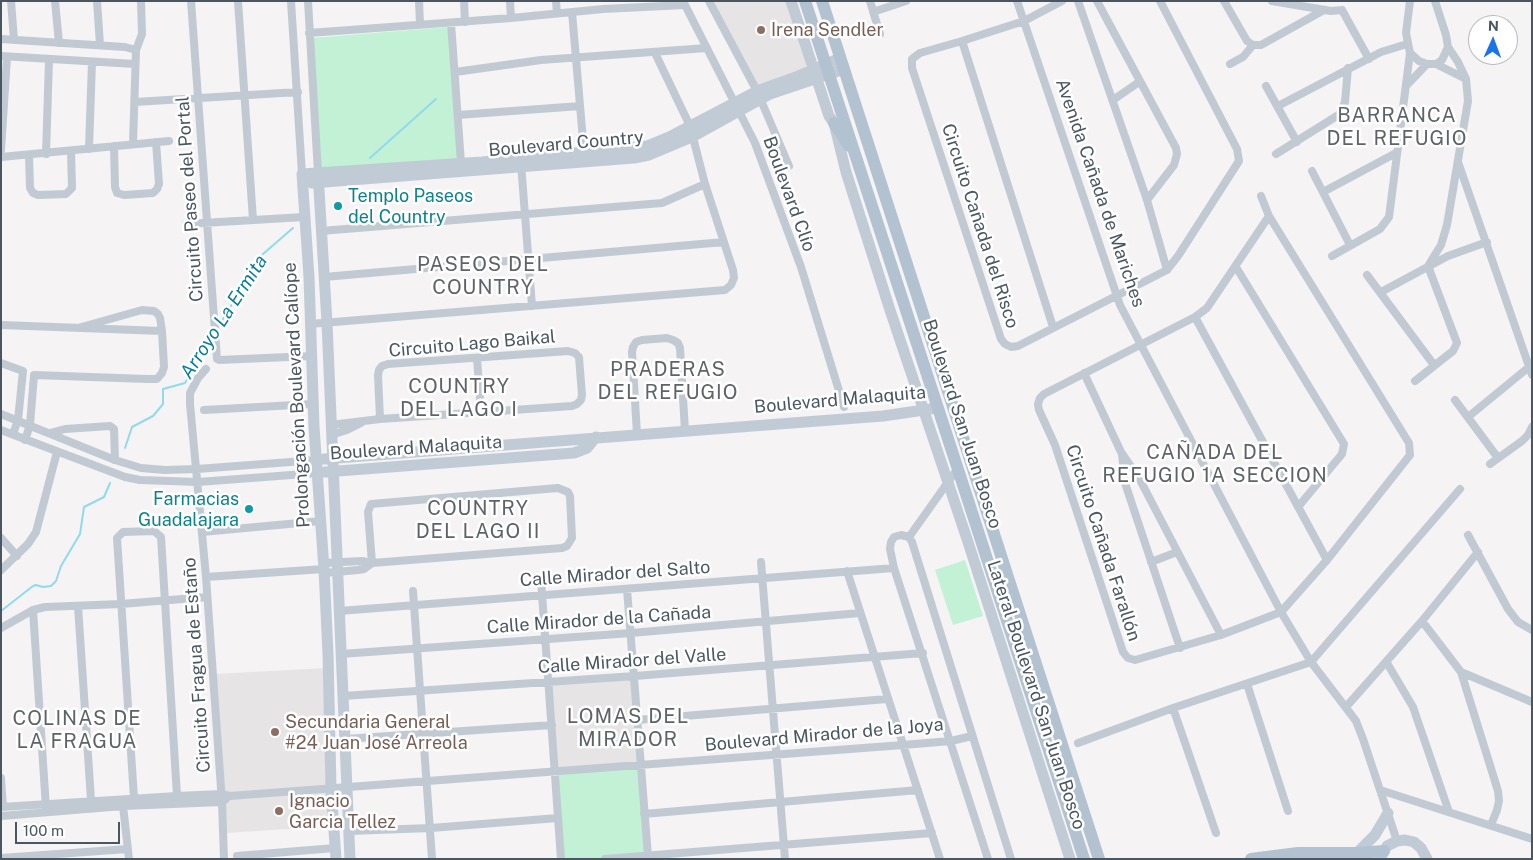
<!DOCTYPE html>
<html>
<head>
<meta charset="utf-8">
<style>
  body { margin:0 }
  #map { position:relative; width:1533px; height:860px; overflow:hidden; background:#f5f3f3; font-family:"Public Sans",sans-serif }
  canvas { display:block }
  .frame { position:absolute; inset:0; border:2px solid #4a5661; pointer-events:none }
  .north { position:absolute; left:1468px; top:15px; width:50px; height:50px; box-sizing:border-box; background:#fff; border:1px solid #b7bbc0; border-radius:50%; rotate:2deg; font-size:14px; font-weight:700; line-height:20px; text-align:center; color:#4a5661 }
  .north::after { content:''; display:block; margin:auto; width:18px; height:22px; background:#1a73e8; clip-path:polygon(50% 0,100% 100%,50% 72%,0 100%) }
  .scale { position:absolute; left:15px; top:822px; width:105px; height:22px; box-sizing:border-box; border:2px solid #4a5661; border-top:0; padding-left:6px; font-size:15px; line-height:18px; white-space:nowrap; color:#4a5661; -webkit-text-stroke:4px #fff; paint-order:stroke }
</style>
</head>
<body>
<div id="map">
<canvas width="1533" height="860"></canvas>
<div class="frame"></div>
<div class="north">N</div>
<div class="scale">100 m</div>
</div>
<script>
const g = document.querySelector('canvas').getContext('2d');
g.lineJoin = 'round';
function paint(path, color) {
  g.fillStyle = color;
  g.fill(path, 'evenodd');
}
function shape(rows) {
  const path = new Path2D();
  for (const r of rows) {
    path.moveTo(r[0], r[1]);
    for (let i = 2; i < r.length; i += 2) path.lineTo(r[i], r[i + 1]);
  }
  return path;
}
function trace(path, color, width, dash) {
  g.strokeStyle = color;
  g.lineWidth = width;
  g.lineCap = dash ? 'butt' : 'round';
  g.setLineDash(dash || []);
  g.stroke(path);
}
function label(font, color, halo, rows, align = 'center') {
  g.font = font + ' "Public Sans",sans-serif';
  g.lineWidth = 5;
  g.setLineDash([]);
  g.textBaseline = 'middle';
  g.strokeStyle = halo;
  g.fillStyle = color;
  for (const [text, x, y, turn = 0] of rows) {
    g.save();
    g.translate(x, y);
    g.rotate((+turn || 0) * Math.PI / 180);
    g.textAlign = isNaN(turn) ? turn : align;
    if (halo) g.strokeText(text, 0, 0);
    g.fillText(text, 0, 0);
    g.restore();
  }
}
const education = shape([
  [709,1,788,1,808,60,804,70,755,91],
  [327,668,334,826,226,833,215,674],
  [634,677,641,763,556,771,549,683]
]);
const green = shape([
  [448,27,458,161,321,170,312,38],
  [965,560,983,616,953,625,935,570],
  [641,763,649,856,614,859,562,859,556,771]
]);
const stream = shape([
  [370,158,436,99],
  [218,327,263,254,293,228],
  [125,448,132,427,153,416,163,404,163,389,185,383,212,337],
  [1,611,33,586,36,585,43,587,51,586,56,581,61,566,80,534,84,507,104,497,110,483]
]);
const street = shape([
  [11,1,14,40],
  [55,1,59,43],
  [97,1,100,45],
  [191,1,217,359,219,360,312,356],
  [238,1,253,220],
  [291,1,302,174],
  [308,1,318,173],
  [419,1,420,24],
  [464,1,465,22],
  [510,1,511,18],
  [556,1,557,13],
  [683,1,755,143,801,267,844,407],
  [709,1,757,91,789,166],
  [870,1,880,34],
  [1017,1,1120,305,1281,612,1311,662,1356,721,1363,739,1397,841],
  [1062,1,1024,21,962,41,920,53,912,59,912,68,1001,339,1005,344,1011,347,1018,346,1167,270,1178,256,1239,161,1237,149,1160,1],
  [1078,1,1147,200,1167,270],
  [1097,1,1176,148,1177,154,1174,165,1147,200],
  [1224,1,1247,41,1253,45,1261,45,1324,10],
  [1272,1,1331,11,1342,10],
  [1410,1,1406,33,1410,53,1419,61,1427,64,1436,64,1442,60,1448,47,1446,35,1435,1],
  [1342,10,1369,59],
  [572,12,584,152],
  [873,12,906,1],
  [451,23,461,163],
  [309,33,511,18,603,9,685,5],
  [1,39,125,47,136,50],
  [962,41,1053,327],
  [1,56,135,64],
  [1230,64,1243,57,1253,45],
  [1436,64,1466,79],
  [455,72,541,60,707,48],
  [1407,85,1427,64],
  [1266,86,1297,142],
  [1113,100,1139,82],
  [135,102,298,92],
  [1278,106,1381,52,1407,44],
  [458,115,580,106],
  [133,144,136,50,142,34,141,1],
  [114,146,115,187,117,193,124,195,153,193,157,189,159,184,156,142],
  [89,149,92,62],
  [1,150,7,57],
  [46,154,49,60],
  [1276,154,1340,114,1345,102,1348,68],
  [29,155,30,188,33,193,38,195,66,194,72,188,71,151],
  [1,157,169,141],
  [1458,162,1532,375],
  [521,163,532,306],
  [1312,171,1350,245],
  [1323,192,1396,153],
  [1261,196,1269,216,1409,443,1410,455,1327,560,1281,612,1221,635,1135,660,1128,658,1123,652,1055,445,1039,410,1038,404,1040,398,1044,394,1195,317,1207,308,1269,216],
  [186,224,304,217],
  [321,231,662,203,705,184],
  [1332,256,1380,229,1389,217,1410,53],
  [1236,267,1344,444,1342,454,1298,507],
  [1367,275,1434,365],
  [324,277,724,242],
  [1381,292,1448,256,1487,242],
  [1195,317,1327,560],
  [310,324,725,290,731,285,734,278,733,270,705,184,690,126,655,53],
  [1,325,162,331],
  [477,358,481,412],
  [1,363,23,371,18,420,13,434],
  [206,369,198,378,190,393,190,404,206,577,222,802,224,859],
  [1084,373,1121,452,1139,478,1221,635],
  [1415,381,1453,351,1457,343,1428,266,1441,245,1447,225,1468,101,1466,79,1458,62,1448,47],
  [1455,400,1498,458],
  [204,410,313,404],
  [1,414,115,460,141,468,165,470,197,469,317,460],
  [1468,417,1529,367],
  [330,425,380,419,572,406,577,404,581,400,582,395,579,357,575,353,568,351,388,364,382,366,379,370,378,375,380,419],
  [1,430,125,477,140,480,198,482,318,473],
  [50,433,65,429,110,426,114,429,115,460],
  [637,434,632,352,633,347,636,342,642,340,667,338,673,340,678,343,680,348,685,431],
  [331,435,347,430,361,423],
  [25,440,30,425,34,375,147,379,157,379,162,373,164,367,162,331,160,318,158,314,154,311,142,310,78,328],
  [1122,454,1125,483,1180,648],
  [1490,464,1522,441,1528,435,1532,427],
  [202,532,321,521],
  [1468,535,1508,609,1518,622,1532,630],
  [909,537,901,535,894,537,891,542,890,549,894,568,988,859],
  [909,537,912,542,1011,859],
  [909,537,958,468],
  [1,538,17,556],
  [761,562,785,859],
  [1151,562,1177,552],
  [323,563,362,561,372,563,562,548,567,546,572,538,570,496,568,492,558,488,371,504,368,512,372,563],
  [1,570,28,544,36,532,57,452],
  [847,571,940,859],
  [324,573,358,570,364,569,372,563],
  [206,577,324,569],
  [541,580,561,859],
  [627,589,648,856],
  [413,591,432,859],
  [78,606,91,800],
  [33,610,46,808],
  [339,611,894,568],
  [1422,621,1461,672,1498,791,1499,801,1497,810,1491,825],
  [1,628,33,610,45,607,121,604,207,597],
  [341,654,631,633,860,613],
  [1387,663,1413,707,1449,812],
  [1461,672,1532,702],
  [1247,684,1288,811],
  [343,696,635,676,923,653],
  [1346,707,1422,621,1478,552],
  [1173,708,1216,833],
  [637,720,887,699],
  [345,739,552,725],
  [1078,743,1173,708,1311,662,1460,489],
  [1,778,3,807],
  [1380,790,1532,839],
  [134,798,117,538,123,532,154,531,161,537,177,796],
  [123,806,129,859],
  [1,807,177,796,221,794,230,796,903,745,951,741,972,736],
  [644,814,918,790],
  [1,816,123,806,222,802,226,799],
  [349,831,431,828,558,818],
  [237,856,335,848],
  [1,858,128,849],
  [605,859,932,833]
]);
const secondary = shape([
  [791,1,829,116,834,123,846,172,890,310,968,542,1070,859],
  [318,173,327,323,350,859],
  [312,183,634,158,649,155,692,137,770,94,844,69],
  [324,459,883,416,931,409],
  [325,472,574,453,587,448,596,437],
  [1357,853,1375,835,1388,813],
  [336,859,331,788,328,654,324,569,314,427,309,277,302,174,482,162,647,146,669,137,757,91,796,77,840,58],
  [1380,859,1387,846,1397,841,1405,840,1414,842,1421,848,1427,859]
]);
const primary = shape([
  [805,1,967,497,1084,859],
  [822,1,1099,859],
  [834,123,849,146],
  [1251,859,1298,853,1357,853,1384,851]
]);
const markers = [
  [761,30,5,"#8d6e63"],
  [338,206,5,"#0f9aa8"],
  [249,509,5,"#0f9aa8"],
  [275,732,5,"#8d6e63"],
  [279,811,5,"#8d6e63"]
];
const educationNames = [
  ["Irena Sendler",771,30],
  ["Secundaria General",285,722],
  ["#24 Juan José Arreola",285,743],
  ["Ignacio",289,801],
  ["Garcia Tellez",289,822]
];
const streetNames = [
  ["Boulevard Country",566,144,-5],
  ["Avenida Cañada de Mariches",1100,193,71],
  ["Boulevard Clío",789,194,70],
  ["Circuito Paseo del Portal",190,199,-94],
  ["Circuito Cañada del Risco",980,226,72],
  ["Circuito Lago Baikal",472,344,-5],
  ["Prolongación Boulevard Calíope",297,395,-93],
  ["Boulevard Malaquita",840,400,-5],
  ["Boulevard San Juan Bosco",962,424,72],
  ["Boulevard Malaquita",416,448,-4],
  ["Circuito Cañada Farallón",1103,543,72],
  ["Calle Mirador del Salto",615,574,-4],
  ["Calle Mirador de la Cañada",599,620,-4],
  ["Calle Mirador del Valle",632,661,-4],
  ["Circuito Fragua de Estaño",197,665,-94],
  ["Lateral Boulevard San Juan Bosco",1036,695,72],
  ["Boulevard Mirador de la Joya",824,735,-5]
];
const cultureNames = [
  ["Templo Paseos",348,196],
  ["del Country",348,217],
  ["Farmacias",239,499,"right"],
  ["Guadalajara",239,520,"right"]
];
const waterNames = [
  ["Arroyo La Ermita",224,317,-57]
];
const quarterNames = [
  ["BARRANCA",1397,116],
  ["DEL REFUGIO",1397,139],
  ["PASEOS DEL",483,265],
  ["COUNTRY",483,288],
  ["PRADERAS",668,370],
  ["DEL REFUGIO",668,393],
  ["COUNTRY",459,387],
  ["DEL LAGO I",459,410],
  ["CAÑADA DEL",1215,453],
  ["REFUGIO 1A SECCION",1215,476],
  ["COUNTRY",478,509],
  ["DEL LAGO II",478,532],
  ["LOMAS DEL",628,717],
  ["MIRADOR",628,740],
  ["COLINAS DE",77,719],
  ["LA FRAGUA",77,742]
];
paint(education, '#e6e4e5');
paint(green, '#c3f1d5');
trace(stream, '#90daee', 2);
trace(street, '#c1cad2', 8);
trace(secondary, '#c1cbd6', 11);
trace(primary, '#b3c2d1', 12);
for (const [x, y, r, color] of markers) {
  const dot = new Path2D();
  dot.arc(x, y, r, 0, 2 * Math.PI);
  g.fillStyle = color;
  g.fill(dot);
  trace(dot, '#fff', 2);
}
label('18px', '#785e54', '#fff', educationNames, 'left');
label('18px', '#4a5661', '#fff', streetNames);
label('18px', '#0d838f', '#fff', cultureNames, 'left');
label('italic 19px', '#0c7c9b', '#fff', waterNames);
g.letterSpacing = '1px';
label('20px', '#5f6368', '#fff', quarterNames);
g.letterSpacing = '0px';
</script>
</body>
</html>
